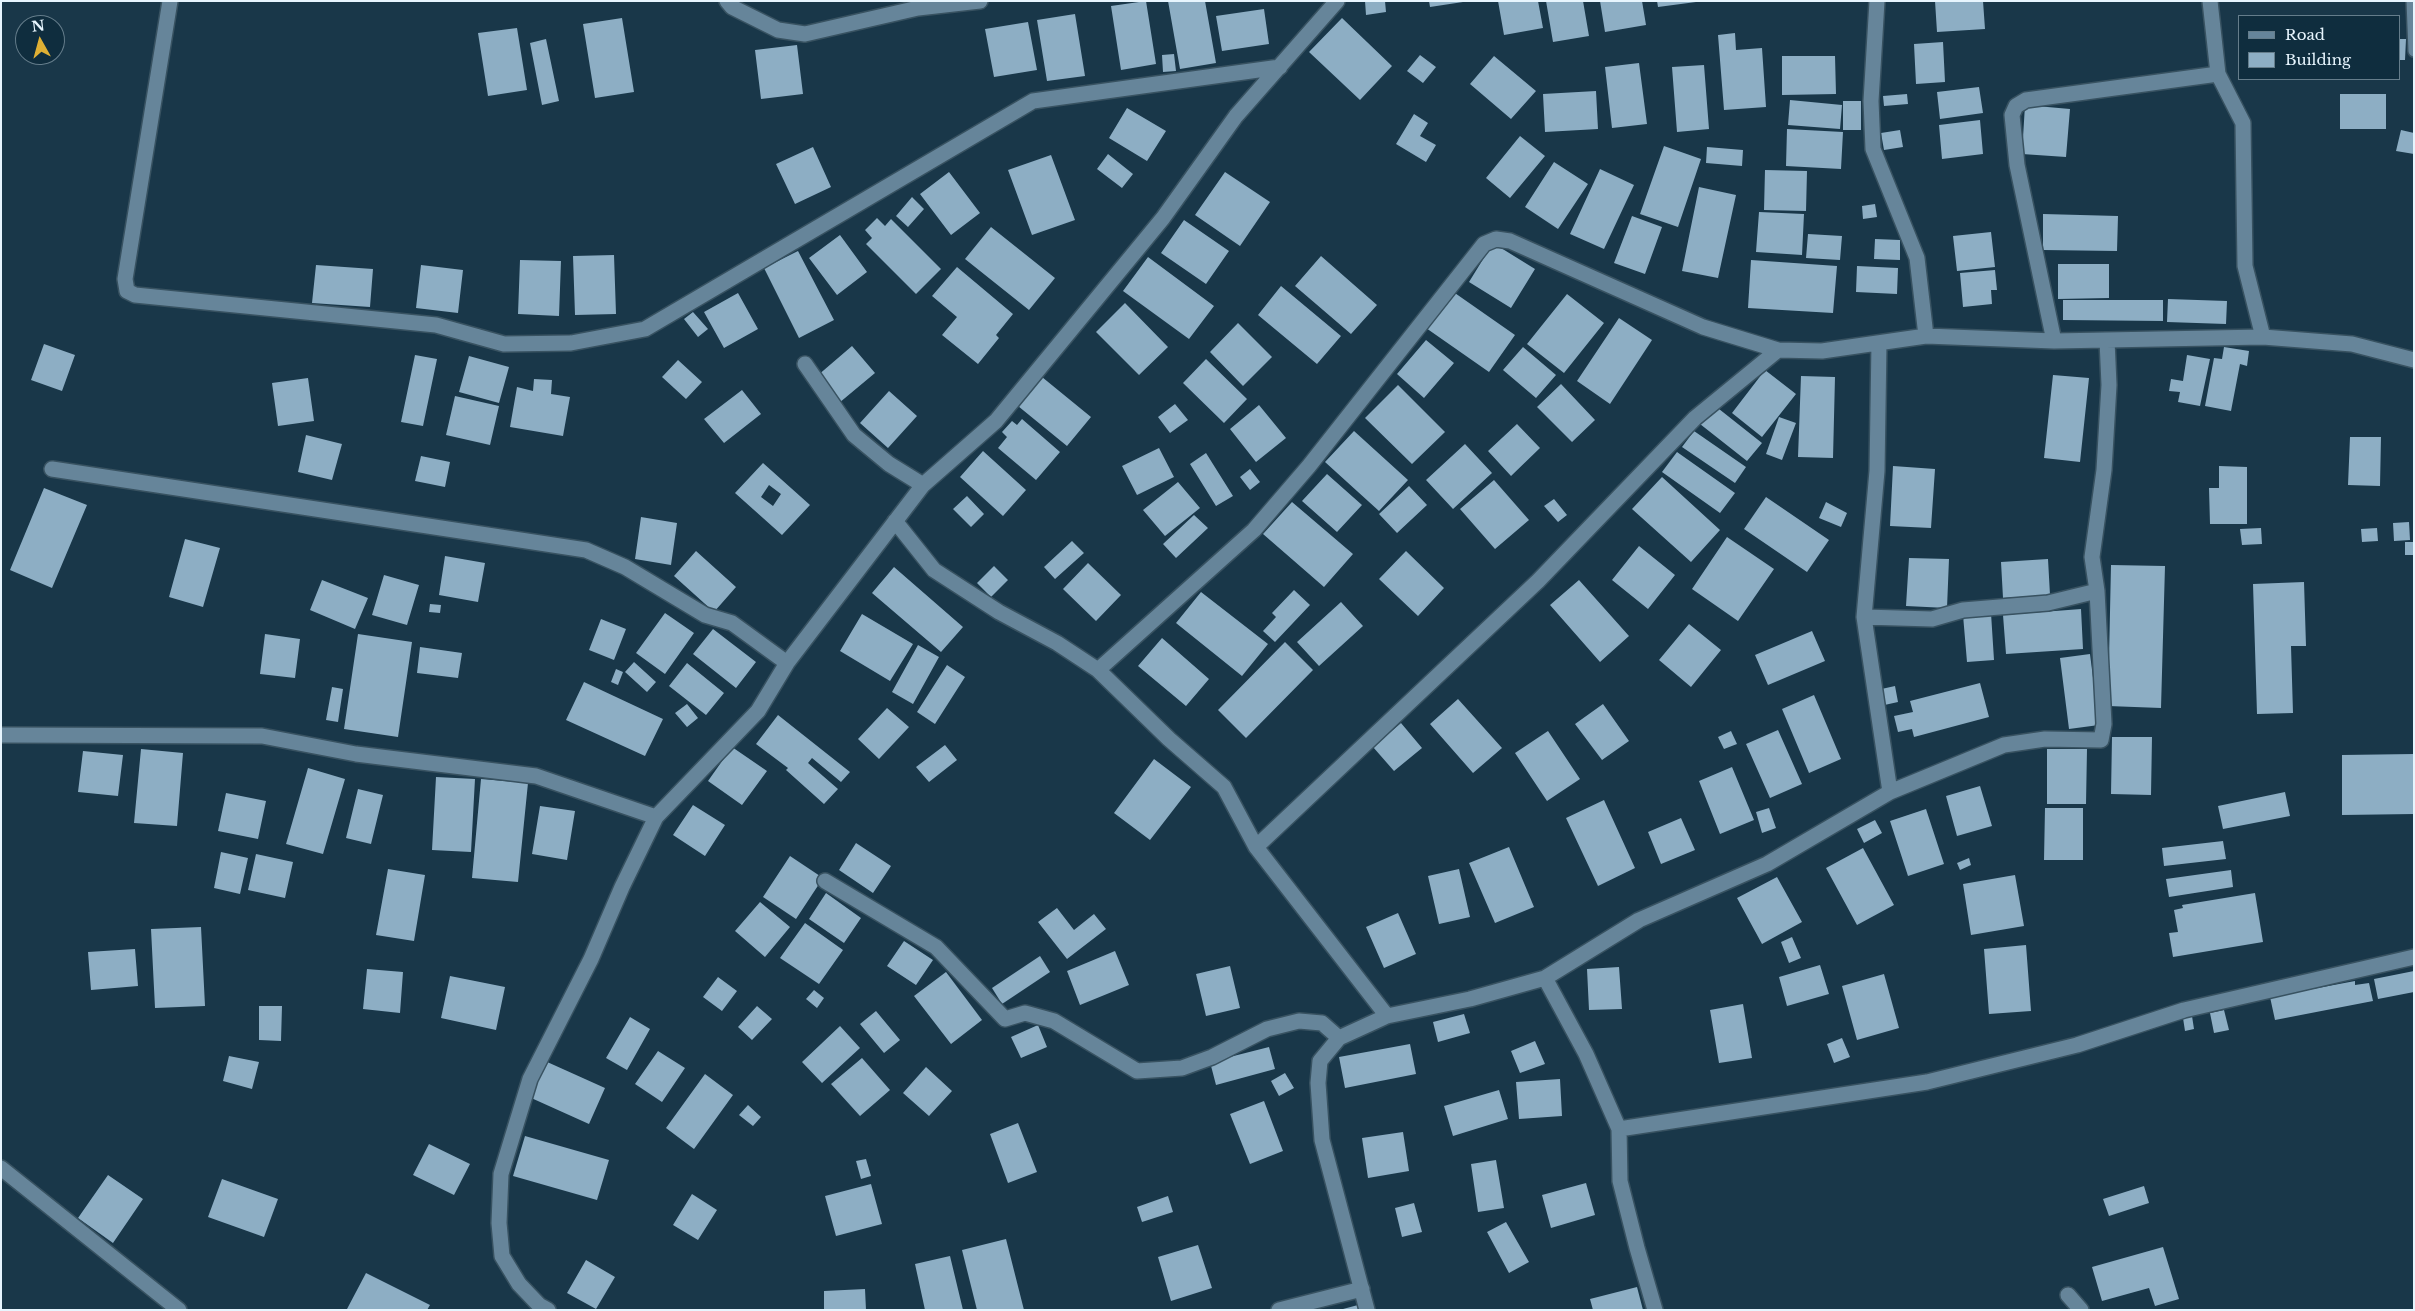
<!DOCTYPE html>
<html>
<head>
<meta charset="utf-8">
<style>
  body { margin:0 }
  #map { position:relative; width:2415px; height:1311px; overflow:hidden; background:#193749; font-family:"Libre Baskerville",serif }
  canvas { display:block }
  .frame { position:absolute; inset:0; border:2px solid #e7f5fe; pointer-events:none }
  .legend { position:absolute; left:2238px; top:15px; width:162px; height:65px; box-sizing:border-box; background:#0f2d3e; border:1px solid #657d8b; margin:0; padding:6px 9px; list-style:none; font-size:15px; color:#e7f5fe }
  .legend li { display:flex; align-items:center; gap:10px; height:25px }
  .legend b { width:25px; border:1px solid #657d8b }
  .north { position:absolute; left:15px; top:15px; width:50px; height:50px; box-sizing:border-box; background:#0f2d3e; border:1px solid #657d8b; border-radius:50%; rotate:353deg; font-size:14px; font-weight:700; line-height:20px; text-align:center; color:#e7f5fe }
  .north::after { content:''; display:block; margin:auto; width:18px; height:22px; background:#dfb034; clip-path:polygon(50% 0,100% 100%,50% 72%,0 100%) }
</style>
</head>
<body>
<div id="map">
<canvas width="2415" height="1311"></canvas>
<div class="frame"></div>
<ul class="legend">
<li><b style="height:6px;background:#66859a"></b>Road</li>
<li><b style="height:14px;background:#8daec4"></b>Building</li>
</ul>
<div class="north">N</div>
</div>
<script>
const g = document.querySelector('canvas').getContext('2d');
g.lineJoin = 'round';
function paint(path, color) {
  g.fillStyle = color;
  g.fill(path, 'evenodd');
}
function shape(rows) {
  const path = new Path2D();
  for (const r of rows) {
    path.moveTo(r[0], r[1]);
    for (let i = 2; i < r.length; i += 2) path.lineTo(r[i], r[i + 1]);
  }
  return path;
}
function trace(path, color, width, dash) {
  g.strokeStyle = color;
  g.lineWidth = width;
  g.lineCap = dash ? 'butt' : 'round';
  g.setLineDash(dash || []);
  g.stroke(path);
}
const building = shape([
  [1146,1,1156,64,1121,70,1111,6],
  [1168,1,1205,1,1216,63,1180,69],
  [1365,1,1385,1,1386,12,1366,15],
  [1429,1,1463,1,1463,2,1430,7],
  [1498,1,1538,1,1543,28,1504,35],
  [1546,1,1583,1,1589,36,1553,42],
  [1600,1,1642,1,1646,25,1605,32],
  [1657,1,1696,1,1696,2,1658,7],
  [1935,1,1983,1,1985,29,1937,32],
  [1264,9,1269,44,1222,51,1216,16],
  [1075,14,1085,76,1047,81,1037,20],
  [622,18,634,92,595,98,583,24],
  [1342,18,1392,66,1360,100,1309,52],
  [1028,22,1037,70,994,77,985,29],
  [517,28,527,90,488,96,478,33],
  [1735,33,1736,50,1762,48,1766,107,1724,110,1718,35],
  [546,39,559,101,542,105,530,43],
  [2399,39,2406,39,2405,60,2399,60],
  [1943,42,1945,82,1916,84,1914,44],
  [797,45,803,94,761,99,755,50],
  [1174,54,1176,71,1163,72,1162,55],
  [1420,55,1436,67,1423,83,1407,71],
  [1494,56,1536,91,1511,119,1470,84],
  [1782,56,1835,56,1836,94,1782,95],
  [1639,63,1647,124,1612,128,1605,67],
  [1704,65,1709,129,1677,132,1672,67],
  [1979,87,1983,113,1940,119,1937,92],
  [1596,91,1598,129,1545,132,1543,94],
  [1907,94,1908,104,1884,106,1883,96],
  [2340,94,2386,94,2386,129,2340,129],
  [1790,100,1842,105,1840,129,1788,125],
  [1843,101,1861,101,1861,130,1843,130],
  [2025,105,2070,109,2066,157,2022,154],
  [1127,108,1166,131,1147,161,1109,138],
  [1414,114,1428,123,1420,136,1436,145,1426,162,1396,144],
  [1980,120,1983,154,1942,159,1939,125],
  [1787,129,1843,132,1841,169,1786,166],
  [1900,130,1903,147,1884,150,1881,133],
  [2401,130,2414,133,2414,154,2396,151],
  [1520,136,1545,156,1510,198,1486,178],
  [1664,146,1701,159,1678,227,1640,214],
  [813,147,831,187,795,204,776,164],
  [1707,147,1743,150,1742,166,1706,163],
  [1108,154,1133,174,1122,188,1097,169],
  [1051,155,1075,220,1032,235,1008,170],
  [1554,162,1588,184,1558,229,1525,207],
  [1600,169,1634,185,1604,249,1570,234],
  [1765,170,1807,171,1806,211,1764,210],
  [949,172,980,213,951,235,920,194],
  [1225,172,1270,202,1240,246,1195,215],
  [1699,187,1736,195,1718,278,1682,271],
  [912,197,924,209,908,227,896,216],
  [1875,204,1877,217,1863,219,1862,206],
  [1759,212,1804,214,1802,255,1756,252],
  [2043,214,2118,216,2117,251,2043,250],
  [1632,216,1662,227,1645,274,1614,263],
  [877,218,885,226,891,219,941,269,916,294,866,244,872,238,865,230],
  [1184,220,1229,251,1206,284,1161,253],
  [991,227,1055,278,1029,310,965,259],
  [1991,232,1995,267,1957,271,1953,236],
  [1808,234,1842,236,1840,260,1806,258],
  [840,235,867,272,837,295,809,258],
  [1875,239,1900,240,1900,260,1874,259],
  [1493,243,1535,269,1511,308,1469,282],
  [798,251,834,320,799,338,764,268],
  [614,255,616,314,575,315,573,256],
  [1321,256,1377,305,1351,334,1295,286],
  [1148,257,1214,306,1189,339,1123,291],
  [520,260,561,261,559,316,518,314],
  [1751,260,1837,266,1833,313,1748,308],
  [2058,264,2109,264,2109,298,2058,299],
  [316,265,373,269,370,307,312,303],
  [421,265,463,270,458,313,416,308],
  [1857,266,1898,268,1897,294,1856,292],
  [957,267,1013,314,996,335,999,338,978,364,942,335,957,317,932,296],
  [1995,270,1997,290,1991,290,1992,304,1963,307,1960,273],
  [1281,286,1341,336,1317,364,1258,315],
  [1452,291,1515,335,1489,372,1426,328],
  [738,293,758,329,724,348,704,312],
  [1567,294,1604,323,1564,373,1527,344],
  [2168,299,2227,301,2226,324,2167,322],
  [2063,300,2163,300,2163,321,2063,320],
  [1125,303,1168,347,1139,375,1096,332],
  [693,312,708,329,698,337,684,319],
  [1619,318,1652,340,1610,404,1577,381],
  [1238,323,1272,357,1243,386,1210,352],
  [1426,340,1454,363,1424,398,1397,374],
  [44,344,75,355,62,391,31,380],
  [852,346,875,373,839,403,817,376],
  [1523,347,1556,375,1536,398,1503,370],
  [2224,347,2249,351,2247,366,2240,364,2231,411,2205,406,2214,358,2222,359],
  [415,355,437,359,423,426,401,422],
  [2187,355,2210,359,2200,406,2178,402,2180,392,2169,391,2171,379,2183,381],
  [469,356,509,367,499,403,459,392],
  [1206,359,1247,399,1224,423,1183,383],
  [678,360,702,382,686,399,662,377],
  [1765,370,1796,394,1762,437,1732,413],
  [2053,375,2089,378,2080,462,2044,458],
  [1801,376,1835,377,1833,458,1798,457],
  [1042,377,1091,417,1067,446,1018,406],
  [308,378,314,421,278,426,272,383],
  [534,379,552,380,551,394,570,397,563,436,510,427,517,387,533,391],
  [1561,384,1595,420,1572,442,1537,407],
  [1398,385,1445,432,1412,464,1365,418],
  [742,390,761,414,724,443,704,419],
  [889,391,917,416,888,448,860,423],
  [455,396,499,406,490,445,446,435],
  [1175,404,1188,420,1170,433,1158,417],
  [1259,405,1286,438,1256,462,1230,429],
  [1714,405,1762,443,1747,461,1700,424],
  [1779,417,1796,423,1782,460,1766,454],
  [1022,419,1060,452,1036,480,998,448,1007,437,1002,432,1012,421,1017,425],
  [1517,424,1540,448,1511,476,1488,451],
  [1354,431,1408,480,1379,511,1325,462],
  [1694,431,1746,467,1735,483,1682,447],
  [306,435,342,444,332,480,298,472],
  [2350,437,2381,437,2380,486,2348,485],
  [1465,444,1492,473,1453,509,1426,480],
  [1159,448,1174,477,1137,495,1122,466],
  [983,451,1026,490,1003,516,960,477],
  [1677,452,1735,493,1720,513,1662,472],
  [1206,453,1233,496,1216,506,1190,464],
  [421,456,450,462,445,487,415,481],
  [763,463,810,505,782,535,735,493],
  [769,485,781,494,773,506,761,497],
  [1893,466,1935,469,1931,528,1890,526],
  [2219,466,2247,467,2247,524,2210,524,2209,488,2219,488],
  [1250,469,1260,482,1250,490,1240,477],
  [1327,474,1362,505,1337,532,1302,501],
  [1662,477,1720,530,1691,562,1632,509],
  [1494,480,1529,520,1495,549,1460,509],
  [1178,482,1200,508,1165,536,1143,510],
  [1409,486,1427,505,1397,533,1379,514],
  [44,488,87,505,52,588,10,570],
  [967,496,984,514,971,527,953,509],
  [1766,497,1829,540,1807,572,1744,529],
  [1554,499,1567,515,1558,522,1544,506],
  [1292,502,1353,554,1324,587,1263,534],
  [1826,502,1847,513,1841,527,1819,518],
  [1194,515,1208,528,1176,558,1163,544],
  [641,517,677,523,671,565,635,559],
  [2409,522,2410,540,2394,541,2393,523],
  [2261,528,2262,544,2242,545,2240,529],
  [2377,528,2378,541,2362,542,2361,529],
  [1727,537,1774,569,1738,621,1692,589],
  [185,539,220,548,203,607,169,597],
  [1072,541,1084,553,1055,579,1044,567],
  [2405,542,2414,542,2414,555,2405,555],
  [1639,546,1675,575,1648,609,1612,580],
  [696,551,736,587,714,612,674,576],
  [1406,551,1444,588,1418,616,1379,579],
  [445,556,485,563,478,602,439,595],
  [1909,558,1949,559,1947,608,1906,606],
  [2048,559,2050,595,2003,598,2001,562],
  [1088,563,1121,595,1096,621,1063,589],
  [2111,565,2165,566,2161,708,2108,706],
  [994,566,1008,580,991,597,977,583],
  [894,567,963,627,941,652,872,593],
  [384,575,419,585,407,625,372,615],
  [322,580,368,598,355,629,310,610],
  [1579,580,1629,636,1600,662,1550,605],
  [2304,582,2306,646,2291,646,2293,713,2257,714,2253,584],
  [1294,590,1310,605,1275,642,1263,631,1276,617,1272,613],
  [1201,592,1268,644,1242,676,1176,623],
  [1341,602,1363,626,1319,666,1297,642],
  [430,604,441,605,440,613,429,612],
  [2081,609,2083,649,2006,654,2003,615],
  [665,613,694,633,665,674,636,653],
  [1991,613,1994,660,1967,662,1963,615],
  [862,614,913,644,890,681,840,651],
  [601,619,626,629,614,660,589,650],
  [1689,624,1721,650,1691,687,1659,660],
  [713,629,756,662,736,688,693,654],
  [1812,631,1825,661,1768,685,1755,655],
  [265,634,300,639,295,678,260,674],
  [358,634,412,642,398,737,344,729],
  [1162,638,1209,679,1186,706,1138,666],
  [1285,642,1313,670,1246,738,1218,710],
  [918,645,939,657,913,704,892,692],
  [420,647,462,653,458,678,417,673],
  [2090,654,2099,725,2069,729,2060,658],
  [634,662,656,682,647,692,625,672],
  [687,663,724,693,706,715,669,686],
  [947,665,965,677,935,724,917,712],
  [616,669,623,672,618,685,611,682],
  [584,682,663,719,645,756,566,720],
  [1980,683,1989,717,1914,737,1912,729,1898,732,1894,716,1913,712,1910,701],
  [1895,686,1898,702,1880,706,1877,690],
  [332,687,343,689,338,722,326,720],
  [1814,695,1841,759,1809,773,1782,709],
  [1458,699,1502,748,1473,773,1430,724],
  [687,704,698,718,687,727,675,713],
  [1603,704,1629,741,1602,760,1575,724],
  [887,708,909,727,879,759,858,739],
  [778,715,850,772,841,782,812,758,808,763,838,789,824,804,786,770,788,768,756,744],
  [1401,723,1422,748,1394,771,1373,747],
  [1778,730,1802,784,1770,798,1746,744],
  [1548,731,1580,779,1547,801,1515,753],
  [1731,731,1737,744,1724,749,1718,737],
  [2112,737,2152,737,2151,795,2111,794],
  [945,745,957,760,929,782,916,767],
  [732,747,767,771,742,805,708,781],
  [141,749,183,753,177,826,134,823],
  [2047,749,2087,749,2086,804,2047,804],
  [83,751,123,755,118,796,78,792],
  [2414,754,2414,814,2342,815,2342,755],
  [1154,759,1191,787,1150,840,1114,813],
  [1732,767,1754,820,1720,834,1699,781],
  [308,768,345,779,323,854,286,844],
  [436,777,475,779,471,852,432,850],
  [481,779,528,783,518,882,472,878],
  [1980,786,1992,826,1957,836,1946,796],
  [358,789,383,795,371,844,346,838],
  [2285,792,2290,816,2223,829,2218,806],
  [226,793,266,801,258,839,218,831],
  [1604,800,1635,868,1598,886,1566,818],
  [693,805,725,825,705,856,673,835],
  [540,806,575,811,567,860,532,854],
  [1769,808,1776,828,1762,833,1756,812],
  [2045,808,2083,808,2083,860,2044,860],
  [1926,809,1944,864,1908,876,1890,821],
  [1681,818,1695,850,1661,864,1648,832],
  [1875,820,1882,833,1864,843,1857,829],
  [2223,841,2226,859,2164,866,2162,848],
  [856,843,891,866,873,893,839,870],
  [1509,847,1534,907,1495,923,1469,863],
  [1863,848,1894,905,1857,925,1826,868],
  [221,852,248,858,240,894,214,888],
  [256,854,293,862,285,898,248,890],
  [790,856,823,878,796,919,763,897],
  [1969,858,1971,865,1960,870,1957,863],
  [388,869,425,875,414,941,376,935],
  [1459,869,1470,917,1439,924,1428,876],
  [2231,870,2233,887,2169,897,2166,879],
  [2015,875,2024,926,1971,935,1963,884],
  [1777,877,1802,922,1762,944,1737,898],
  [826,893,861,918,844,943,809,919],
  [2255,893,2263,942,2173,957,2169,933,2178,932,2174,910,2183,908,2182,905],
  [760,902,790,927,765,957,735,931],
  [1057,908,1074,930,1094,914,1106,929,1067,959,1038,922],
  [1398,913,1416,954,1384,968,1366,927],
  [805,923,843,950,819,984,780,958],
  [201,927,205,1006,155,1008,151,929],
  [1792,937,1801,958,1789,963,1781,942],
  [904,941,933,960,916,985,887,966],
  [2026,945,2031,1011,1989,1014,1984,949],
  [135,949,138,986,91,990,88,952],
  [1115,951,1129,985,1080,1005,1067,971],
  [1040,956,1050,972,1002,1004,992,988],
  [1820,965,1829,994,1787,1006,1779,977],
  [1230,966,1240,1008,1206,1016,1196,974],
  [1619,967,1622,1009,1589,1010,1587,969],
  [367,969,403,972,400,1013,363,1009],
  [2414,971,2414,992,2378,999,2374,979],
  [946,972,982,1020,951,1044,914,996],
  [1884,974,1899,1028,1857,1040,1842,986],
  [450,976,505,987,496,1030,441,1018],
  [718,977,737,991,722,1011,703,997],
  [2355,981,2355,985,2369,983,2373,1001,2275,1020,2270,997],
  [814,990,824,998,817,1008,806,999],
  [1743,1004,1752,1058,1719,1063,1710,1010],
  [259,1006,282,1006,281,1041,259,1040],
  [757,1006,772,1019,752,1040,738,1027],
  [2224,1010,2229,1030,2214,1033,2210,1013],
  [876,1011,900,1040,884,1053,860,1024],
  [1464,1014,1470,1033,1438,1042,1433,1022],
  [2192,1016,2194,1029,2185,1031,2183,1018],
  [630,1017,650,1029,627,1070,606,1058],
  [1038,1025,1047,1047,1021,1058,1011,1037],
  [840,1026,860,1048,822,1083,802,1062],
  [1842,1038,1850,1057,1834,1063,1827,1044],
  [1535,1041,1545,1064,1520,1073,1511,1051],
  [1410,1044,1416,1074,1345,1088,1339,1057],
  [1269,1047,1275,1069,1216,1085,1210,1062],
  [658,1051,685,1068,662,1102,635,1084],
  [229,1056,259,1062,252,1089,223,1081],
  [862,1058,890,1090,860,1116,831,1084],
  [545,1061,605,1088,589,1124,529,1097],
  [926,1067,952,1091,929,1116,903,1093],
  [1285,1073,1294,1088,1279,1096,1271,1081],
  [705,1074,733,1095,694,1149,666,1128],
  [1560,1079,1562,1116,1519,1119,1516,1082],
  [1499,1090,1508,1119,1453,1136,1444,1106],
  [1264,1101,1283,1151,1250,1164,1230,1114],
  [748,1105,761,1117,753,1126,739,1115],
  [1018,1123,1037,1172,1008,1183,990,1134],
  [1403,1132,1409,1171,1368,1178,1362,1138],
  [525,1136,609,1160,597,1200,513,1176],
  [429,1144,470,1164,454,1195,413,1175],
  [866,1159,871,1176,861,1179,856,1161],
  [1496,1160,1504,1208,1478,1212,1471,1164],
  [108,1175,143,1199,113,1243,78,1218],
  [222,1179,278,1199,264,1237,208,1217],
  [1586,1183,1595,1215,1551,1228,1542,1195],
  [871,1184,882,1224,836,1236,825,1196],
  [2144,1186,2149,1203,2109,1216,2103,1199],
  [692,1194,717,1210,698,1240,673,1225],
  [1168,1196,1173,1212,1142,1222,1137,1207],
  [1414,1203,1422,1232,1402,1237,1395,1208],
  [1506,1222,1529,1262,1509,1273,1487,1232],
  [1006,1239,1024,1310,977,1310,962,1250],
  [1198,1245,1212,1288,1171,1301,1158,1257],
  [2163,1247,2179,1299,2155,1306,2149,1288,2102,1301,2092,1267],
  [950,1256,963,1310,925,1310,915,1264],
  [586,1260,615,1277,596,1309,567,1293],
  [366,1273,430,1305,427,1310,347,1309],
  [1637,1287,1643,1310,1593,1310,1590,1299],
  [865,1289,866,1310,824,1310,824,1291],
  [1358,1305,1360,1310,1343,1310,1343,1309]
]);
const lane = shape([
  [2412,1,2414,51]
]);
const street = shape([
  [170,1,125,279,127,291,135,295,436,325,504,344,571,343,645,329,1033,101,1280,67],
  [727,1,732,7,778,30,805,34,918,8,980,1],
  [1877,1,1871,101,1873,149,1917,258,1926,336],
  [2210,1,2218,74,2243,123,2245,266,2263,337],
  [2054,341,2017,165,2012,115,2016,106,2026,100,2218,74],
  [1879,343,1877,471,1864,617,1890,792],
  [805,364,854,435,889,464,923,485],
  [52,469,586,550,625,567,705,615,732,623,787,663],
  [895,521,934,570,999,612,1057,643,1098,670,1169,739,1224,787,1256,847,1387,1016],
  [1864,617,1932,619,1963,610,2048,603,2097,591],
  [1098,670,1254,530,1309,466,1484,244,1496,239,1510,241,1703,327,1778,350,1822,351,1926,336,2054,341,2263,337,2352,344,2414,360],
  [1,735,262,736,356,754,536,776,656,817],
  [1256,847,1538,581,1695,418,1778,350],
  [825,881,936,947,1005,1019,1025,1013,1054,1021,1137,1071,1182,1068,1212,1057,1267,1029,1299,1021,1322,1023,1339,1038],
  [1545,978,1586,1054,1619,1129,1620,1181,1637,1248,1655,1310],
  [1619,1129,1927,1082,2077,1045,2184,1010,2414,957],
  [1,1168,179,1310],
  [2068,1295,2081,1310],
  [548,1310,539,1305,519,1284,502,1256,499,1223,501,1174,530,1079,591,959,622,887,656,817,758,711,787,663,923,485,996,421,1163,218,1236,116,1337,1],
  [1279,1310,1362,1289],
  [1367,1310,1322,1140,1318,1083,1320,1061,1339,1038,1387,1016,1470,999,1545,978,1639,920,1767,864,1890,792,2004,745,2045,739,2101,740,2104,724,2097,591,2092,557,2104,470,2109,385,2107,340]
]);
paint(building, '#8daec4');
trace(lane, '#385261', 14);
trace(street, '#385261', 18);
trace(lane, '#66859a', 11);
trace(street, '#66859a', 15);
</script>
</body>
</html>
